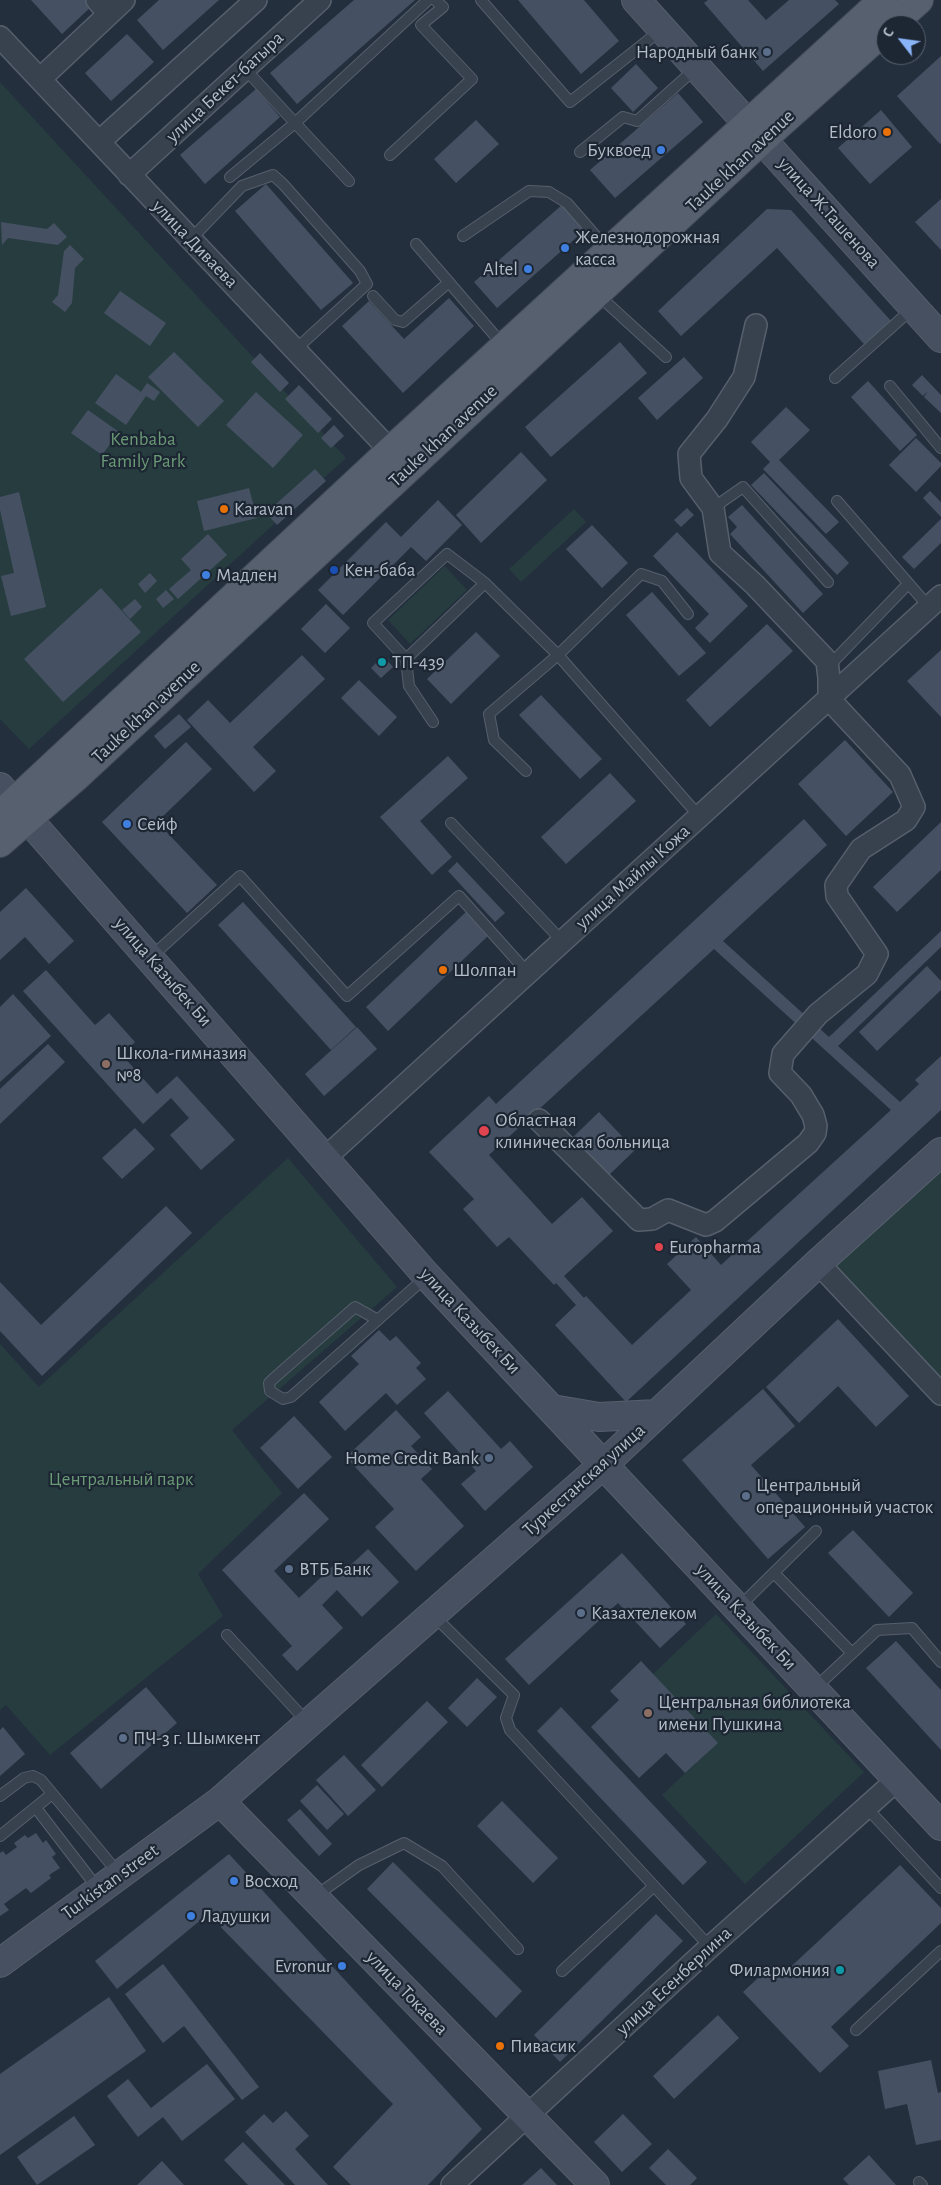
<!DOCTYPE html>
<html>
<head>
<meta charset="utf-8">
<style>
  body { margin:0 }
  #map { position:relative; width:941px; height:2185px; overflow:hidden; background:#242f3e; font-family:"Alegreya Sans",sans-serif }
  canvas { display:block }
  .north { position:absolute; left:876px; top:15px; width:50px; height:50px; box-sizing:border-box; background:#1d2633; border:1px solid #59626f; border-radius:50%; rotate:300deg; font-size:14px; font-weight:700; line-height:20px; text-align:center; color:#b4bcc9 }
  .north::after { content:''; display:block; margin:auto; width:18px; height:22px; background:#8ab4f8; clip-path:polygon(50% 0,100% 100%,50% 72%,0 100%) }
</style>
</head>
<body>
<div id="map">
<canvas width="941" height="2185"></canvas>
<div class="north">С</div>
</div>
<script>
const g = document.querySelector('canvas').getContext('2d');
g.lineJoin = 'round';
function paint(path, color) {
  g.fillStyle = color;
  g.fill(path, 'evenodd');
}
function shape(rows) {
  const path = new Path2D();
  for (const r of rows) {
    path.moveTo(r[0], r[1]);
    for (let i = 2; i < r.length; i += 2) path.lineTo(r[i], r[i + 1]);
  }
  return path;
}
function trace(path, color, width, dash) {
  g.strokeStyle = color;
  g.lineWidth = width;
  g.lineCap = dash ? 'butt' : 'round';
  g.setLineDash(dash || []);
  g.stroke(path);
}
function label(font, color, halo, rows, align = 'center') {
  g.font = font + ' "Alegreya Sans",sans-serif';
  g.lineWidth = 4.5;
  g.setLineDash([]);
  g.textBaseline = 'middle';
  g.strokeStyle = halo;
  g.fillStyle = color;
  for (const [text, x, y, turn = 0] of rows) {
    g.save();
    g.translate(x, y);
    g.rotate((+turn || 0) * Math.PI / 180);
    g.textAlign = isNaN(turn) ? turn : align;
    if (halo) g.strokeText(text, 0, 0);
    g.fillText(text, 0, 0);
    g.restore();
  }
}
const green = shape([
  [0,82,346,458,29,749,0,719],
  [574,509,586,522,521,582,509,569],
  [445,566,467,590,410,644,388,620],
  [288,1158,397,1287,232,1430,282,1493,198,1574,223,1616,50,1755,6,1705,0,1710,0,1344,39,1387],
  [941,1166,941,1388,829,1267],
  [716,1614,864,1772,745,1884,662,1795,717,1743,653,1674]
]);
const building = shape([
  [31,0,89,0,93,5,62,34],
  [159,0,219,0,163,50,137,20],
  [354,0,415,0,297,104,270,73],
  [518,0,584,0,619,41,581,74],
  [708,0,748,0,766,20,789,0,835,0,839,4,763,71,704,3],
  [127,34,154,62,111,101,85,73],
  [941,56,941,143,940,144,897,96],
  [636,64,658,88,633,112,611,88],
  [256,89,280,117,205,184,180,155],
  [678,93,703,122,615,198,590,170],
  [881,110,912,147,870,184,838,148],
  [476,120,499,144,456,183,434,159],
  [266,184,353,283,321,310,235,211],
  [941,199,941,250,915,222],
  [563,204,585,230,497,308,474,282],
  [767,209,791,210,891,321,864,344,777,248,681,336,658,311],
  [1,222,47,229,54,223,67,237,58,245,8,238,2,245],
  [70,245,84,259,75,268,72,303,65,312,52,302,58,295,64,251],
  [120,291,166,323,150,346,104,313],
  [449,298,474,326,403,393,342,326,369,301,404,339],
  [620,342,647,373,551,457,525,427],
  [174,352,224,401,198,427,148,377],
  [260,353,289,383,280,392,251,362],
  [684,357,703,378,657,420,638,398],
  [116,374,141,392,147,383,160,392,154,401,146,396,126,425,95,403],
  [922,375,941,395,941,413,924,397,928,391,923,396,912,385],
  [868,381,917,435,900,451,851,397],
  [299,385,332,419,318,433,285,399],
  [256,392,303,435,273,468,226,425],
  [786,407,810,430,779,460,839,522,826,534,763,469,770,462,751,442],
  [88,410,119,432,102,455,71,433],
  [334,425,344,436,331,448,321,438],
  [916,438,941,463,941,466,916,492,889,465],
  [521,452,547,480,481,543,456,515],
  [315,469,326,481,277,525,266,513],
  [764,473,849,563,837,575,751,485],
  [249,488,257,518,204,531,197,501],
  [930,491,941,502,941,517,923,498],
  [19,492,46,607,11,616,1,576,14,573,0,510,0,497],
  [438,500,462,525,426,561,411,547,343,615,318,590,386,522,401,537],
  [742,505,823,594,803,613,730,534,737,527,728,517],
  [687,508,694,515,681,527,674,520],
  [941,519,941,543,914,569,902,557],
  [592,525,628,563,602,588,566,549],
  [677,532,748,606,710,643,695,628,709,614,653,556],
  [208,534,227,555,178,599,169,589,191,570,181,559],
  [150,573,157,581,145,593,138,584],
  [101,588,141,632,63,702,24,659],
  [166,590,174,599,163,608,156,599],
  [652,592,706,653,679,676,626,615],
  [135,599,142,607,130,619,122,610],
  [326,604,350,628,325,653,301,629],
  [767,624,793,651,710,727,686,700],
  [476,632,500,656,451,704,427,679],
  [941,650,941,717,907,681],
  [302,655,325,679,253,747,276,771,254,792,187,720,208,700,230,723],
  [383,656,393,667,381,678,371,668],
  [359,680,397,717,379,736,341,698],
  [541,695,602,759,580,779,519,715],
  [179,714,191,727,165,749,154,736],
  [845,740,893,792,846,836,798,784],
  [186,742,212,769,157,822,217,885,187,913,102,822],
  [448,756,468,778,420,821,452,857,432,875,380,817],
  [610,773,636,801,566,864,541,837],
  [804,819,827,845,723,941,829,1037,941,931,941,947,838,1046,900,1102,919,1084,915,1080,941,1056,941,1110,626,1402,555,1325,576,1305,556,1283,554,1285,509,1237,497,1247,463,1209,474,1199,429,1152,489,1096,496,1104],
  [714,949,891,1110,721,1265,696,1237,667,1264,691,1290,632,1345,586,1296,584,1298,564,1276,613,1231,582,1197,552,1224,489,1155],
  [941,822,941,870,897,912,873,887],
  [457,862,505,913,495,922,448,871],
  [26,888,74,941,49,964,25,937,0,960,0,912],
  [243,902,356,1027,331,1050,218,925],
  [467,911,489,935,388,1031,366,1007],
  [927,966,941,981,941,990,877,1051,859,1032],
  [46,970,95,1025,109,1013,135,1042,122,1055,157,1094,177,1076,235,1140,201,1170,170,1135,189,1118,171,1098,143,1124,23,991],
  [13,994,51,1036,0,1082,0,1007],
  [357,1027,377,1049,324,1096,305,1074],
  [48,1044,65,1062,0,1124,0,1089],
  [599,1112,635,1150,608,1176,571,1139],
  [135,1128,155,1149,122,1179,102,1158],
  [166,1206,192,1233,42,1376,0,1331,0,1282,41,1325],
  [838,1319,909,1396,876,1427,838,1386,799,1423,766,1387],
  [379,1330,390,1341,396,1336,421,1363,416,1368,426,1379,397,1405,386,1393,345,1431,319,1402,359,1364,351,1356],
  [763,1389,795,1426,751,1465,805,1527,768,1559,682,1460],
  [448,1391,501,1449,510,1441,533,1467,485,1511,461,1484,476,1471,424,1413],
  [396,1410,421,1437,411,1446,432,1469,421,1479,464,1526,416,1571,375,1527,394,1509,346,1457],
  [294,1416,332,1457,298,1489,260,1448],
  [304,1493,329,1519,274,1571,299,1598,333,1566,341,1574,368,1549,399,1582,362,1617,337,1590,322,1605,343,1628,297,1671,282,1655,292,1646,222,1570],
  [853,1530,913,1593,889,1617,828,1553],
  [622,1553,686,1624,660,1648,618,1603,529,1685,505,1659],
  [896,1641,941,1690,941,1750,866,1668],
  [641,1661,718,1743,685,1773,666,1753,639,1778,591,1727,619,1700,610,1691],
  [477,1678,497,1697,467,1727,448,1708],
  [146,1687,177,1723,101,1789,70,1753],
  [427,1701,448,1722,382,1787,361,1765],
  [561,1707,707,1862,683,1885,537,1731],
  [3,1727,25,1754,0,1776,0,1730],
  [344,1755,376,1790,348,1816,316,1780],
  [317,1785,344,1814,327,1830,300,1801],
  [502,1801,558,1858,533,1883,477,1826],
  [300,1809,332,1844,319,1856,287,1820],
  [36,1833,43,1843,46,1840,56,1854,52,1857,60,1868,49,1875,51,1878,31,1893,26,1888,4,1904,9,1910,0,1916,0,1853,3,1851,6,1855,17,1847,14,1843,25,1835,28,1838],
  [229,1854,482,2129,428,2185,351,2185,333,2167,393,2104,208,1914,117,1989,95,1961],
  [393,1862,522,1991,496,2018,367,1889],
  [900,1865,941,1908,941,1923,831,2027,849,2046,820,2073,743,1992,772,1965,782,1975],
  [656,1914,683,1941,560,2062,534,2035],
  [163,1964,259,2087,242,2100,184,2026,163,2043,125,1994],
  [109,1997,146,2051,0,2155,0,2074],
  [718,2015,739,2038,674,2099,653,2076],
  [931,2060,938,2093,941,2092,941,2140,916,2145,907,2104,885,2109,878,2071],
  [207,2064,235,2099,182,2141,163,2117,138,2137,107,2096,128,2079,151,2108],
  [286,2111,309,2136,295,2149,328,2185,295,2185,245,2132,264,2114,273,2123],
  [623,2114,652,2144,622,2172,594,2142],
  [74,2116,95,2145,37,2185,17,2157],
  [243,2142,285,2185,248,2185,224,2160],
  [668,2149,697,2178,690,2185,666,2185,649,2168],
  [869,2155,896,2185,849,2185,843,2179],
  [162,2161,184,2185,137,2185],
  [541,2168,557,2185,522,2185]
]);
const lane = shape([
  [481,0,570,102,661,30],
  [245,69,349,181],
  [580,152,623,117,637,121,696,68],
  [390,155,472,79,421,25,443,7,435,0],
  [230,177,295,123,428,0],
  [463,236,529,191,549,192,567,203,608,250],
  [191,239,242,186,273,175,283,184,360,271,367,284,296,349],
  [416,244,503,345],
  [597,294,666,357],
  [373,296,395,320,403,322,449,282],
  [835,378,913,308],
  [890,386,941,448],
  [837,501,929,607],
  [713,508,743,487,828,582],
  [485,583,406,659,373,623,447,554,485,583,558,655,699,816],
  [406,659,409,686,433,722],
  [828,667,908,584],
  [526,771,494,740,489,714,558,655,641,574,662,581,688,614],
  [451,823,562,941],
  [151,957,240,876,347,996,459,896,528,973],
  [378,1320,355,1307,273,1379,269,1383,270,1391,283,1399,291,1397,426,1277],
  [774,1573,852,1653],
  [738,1608,816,1531],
  [434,1616,514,1695,506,1718,510,1730,654,1886],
  [227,1635,308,1723],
  [814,1689,877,1630,912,1628,941,1662],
  [0,1796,24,1778,33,1776,41,1780,119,1874],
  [866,1807,941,1888],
  [36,1808,99,1890],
  [0,1836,52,1794],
  [314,1897,359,1865,404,1843,442,1866,518,1949],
  [562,1971,654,1886,710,1947],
  [856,2030,941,1951],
  [919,2182,922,2185]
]);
const street = shape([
  [97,0,109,14],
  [0,37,401,462],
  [40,79,124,0],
  [100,141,256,0],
  [129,175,320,0],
  [539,1120,639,1220,652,1219,668,1210,706,1225,715,1221,808,1143,815,1133,816,1126,813,1115,801,1095,780,1073,783,1054,818,1014,867,974,877,954,837,896,836,885,861,849,906,820,914,807,900,775,829,699,829,678,827,661,755,585,720,553,713,508,691,478,689,454,717,419,744,377,756,325],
  [325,1158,941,596],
  [818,1263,941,1394],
  [452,2185,710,1947,898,1779]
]);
const secondary = shape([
  [636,0,941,338],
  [0,787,427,1276,941,1826],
  [552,1409,599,1417,657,1414],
  [220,1801,595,2185],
  [0,1963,220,1801,604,1464,818,1263,941,1152]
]);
const primary = shape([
  [891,25,919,0],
  [0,815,390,451,883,0],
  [0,843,75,778,763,139,886,29]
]);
const markers = [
  [767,52,5,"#5c6f8a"],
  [887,132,5,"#e8710a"],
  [661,150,5,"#3f7fe0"],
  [565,248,5,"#3f7fe0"],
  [528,269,5,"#3f7fe0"],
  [224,509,5,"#e8710a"],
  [334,570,5,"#1a4fb4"],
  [206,575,5,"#3f7fe0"],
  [382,662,5,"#0f9aa8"],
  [127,824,5,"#3f7fe0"],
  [443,970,5,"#e8710a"],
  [106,1064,5,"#8d6e63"],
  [484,1131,6,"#e0444e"],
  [659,1247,5,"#e0444e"],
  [489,1458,5,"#5c6f8a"],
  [746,1496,5,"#5c6f8a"],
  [289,1569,5,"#5c6f8a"],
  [581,1613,5,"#5c6f8a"],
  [648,1713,5,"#8d6e63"],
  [123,1738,5,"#5c6f8a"],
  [234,1881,5,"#3f7fe0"],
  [191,1916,5,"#3f7fe0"],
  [342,1966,5,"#3f7fe0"],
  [840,1970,5,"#0f9aa8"],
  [500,2046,5,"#e8710a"]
];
const poiNames = [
  ["Народный банк",757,52,"right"],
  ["Eldoro",877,132,"right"],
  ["Буквоед",651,150,"right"],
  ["Железнодорожная",575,237],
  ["касса",575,259],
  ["Altel",518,269,"right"],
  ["Karavan",234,509],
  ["Кен-баба",344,570],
  ["Мадлен",216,575],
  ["ТП-439",392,662],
  ["Сейф",137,824],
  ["Шолпан",453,970],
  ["Школа-гимназия",116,1053],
  ["№8",116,1075],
  ["Областная",495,1120],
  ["клиническая больница",495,1142],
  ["Europharma",669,1247],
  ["Home Credit Bank",479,1458,"right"],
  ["Центральный",756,1485],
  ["операционный участок",756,1507],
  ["ВТБ Банк",299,1569],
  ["Казахтелеком",591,1613],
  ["Центральная библиотека",658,1702],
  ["имени Пушкина",658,1724],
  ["ПЧ-3 г. Шымкент",133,1738],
  ["Восход",244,1881],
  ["Ладушки",201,1916],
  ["Evronur",332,1966,"right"],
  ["Филармония",830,1970,"right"],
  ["Пивасик",510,2046]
];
const streetNames = [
  ["улица Бекет-батыра",225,87,-43],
  ["Tauke khan avenue",740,161,-43],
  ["улица Ж.Ташенова",829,213,48],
  ["улица Диваева",195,244,46],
  ["Tauke khan avenue",443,436,-43],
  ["Tauke khan avenue",146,712,-43],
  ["улица Майлы Кожа",633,877,-42],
  ["улица Казыбек Би",163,972,49],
  ["улица Казыбек Би",470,1321,47],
  ["Туркестанская улица",584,1480,-42],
  ["улица Казыбек Би",746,1617,47],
  ["Turkistan street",110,1882,-36],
  ["улица Есенберлина",674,1981,-43],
  ["улица Токаева",407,1993,46]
];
const parkNames = [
  ["Kenbaba",143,439],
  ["Family Park",143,461],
  ["Центральный парк",121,1479]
];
paint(green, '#263c3f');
paint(building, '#455162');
trace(lane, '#565f6c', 12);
trace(street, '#565f6c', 24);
trace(secondary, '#565f6c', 30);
trace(primary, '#414a57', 30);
trace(lane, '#38414e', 10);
trace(street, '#38414e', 21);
trace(secondary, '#465061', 28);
trace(primary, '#56606e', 28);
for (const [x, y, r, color] of markers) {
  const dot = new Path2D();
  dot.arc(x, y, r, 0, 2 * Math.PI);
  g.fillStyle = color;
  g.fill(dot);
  trace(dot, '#1d2633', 2);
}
label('19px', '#b4bcc9', '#1d2633', poiNames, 'left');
label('19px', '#b4bcc9', '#1d2633', streetNames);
label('19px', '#6b9a76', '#1d2633', parkNames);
</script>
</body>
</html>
